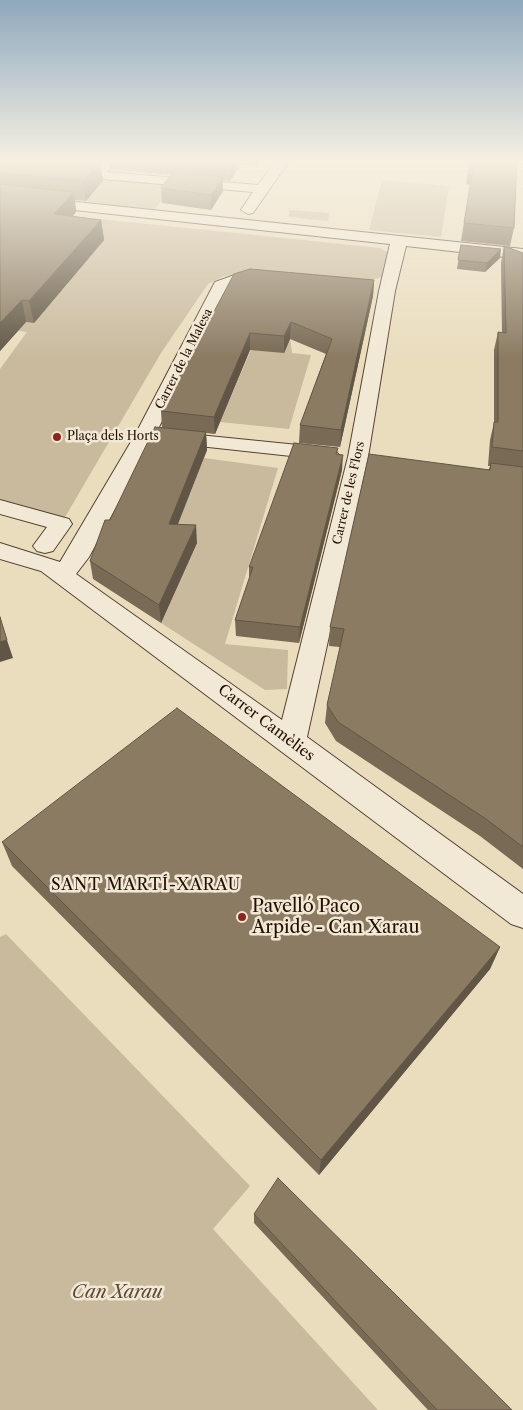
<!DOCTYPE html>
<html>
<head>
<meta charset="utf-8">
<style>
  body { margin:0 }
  canvas { display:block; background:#eaddbe }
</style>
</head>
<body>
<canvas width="523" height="1410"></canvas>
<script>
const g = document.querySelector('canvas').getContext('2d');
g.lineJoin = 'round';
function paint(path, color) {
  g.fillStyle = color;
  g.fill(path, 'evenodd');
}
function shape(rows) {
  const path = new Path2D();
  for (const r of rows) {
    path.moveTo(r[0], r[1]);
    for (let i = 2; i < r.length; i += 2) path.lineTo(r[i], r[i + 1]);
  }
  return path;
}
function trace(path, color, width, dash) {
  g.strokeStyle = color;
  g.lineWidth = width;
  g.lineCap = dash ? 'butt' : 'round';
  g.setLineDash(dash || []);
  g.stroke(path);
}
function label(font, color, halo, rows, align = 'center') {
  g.font = font + ' "Libre Caslon Text",serif';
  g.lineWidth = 5;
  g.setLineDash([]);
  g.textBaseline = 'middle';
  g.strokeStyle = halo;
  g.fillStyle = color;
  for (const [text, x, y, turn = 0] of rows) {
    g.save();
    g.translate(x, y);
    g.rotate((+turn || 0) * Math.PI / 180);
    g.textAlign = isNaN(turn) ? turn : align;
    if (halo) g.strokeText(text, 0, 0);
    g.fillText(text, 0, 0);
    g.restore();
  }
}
const green = shape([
  [107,178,175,184,154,210,84,203],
  [382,180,449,186,441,237,369,230],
  [0,209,275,237,380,248,387,252,382,277,368,281,240,273,224,276,208,284,161,353,61,524,0,507,0,369,27,332,0,328],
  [289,210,329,213,328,221,289,217],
  [256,338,290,338,292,353,311,355,289,429,220,422],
  [204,458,278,468,225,644,288,650,287,689,265,690,161,623,197,544,124,515,179,521],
  [6,934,250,1186,213,1229,378,1410,0,1410,0,937]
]);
const street = shape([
  [102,161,116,161,107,172,258,185,276,161,289,161,253,213,248,214,241,210,253,192,92,178,90,175,102,161],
  [0,194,523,249,523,259,406,246,395,291,368,457,307,737,523,894,523,928,511,924,41,571,0,559,0,543,60,562,135,435,215,282,240,273,272,277,274,280,272,283,242,283,228,288,155,435,89,557,76,574,282,720,348,457,379,291,390,244,0,202,0,194],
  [169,432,328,448,335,450,338,454,335,458,328,460,162,442,159,438,162,434,169,432],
  [0,500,69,519,72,524,53,551,45,553,37,551,33,546,47,527,0,514,0,500]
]);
const wall = shape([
  [0,161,100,161,103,181,86,201,75,200,76,212,73,216,101,220,104,240,34,323,26,322,0,351],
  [110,161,260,161,257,166,241,164,230,181,223,180,223,191,211,210,162,203,161,188,171,175,113,169,111,170],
  [469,161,517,161,514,228,510,246,461,241,470,185,466,184],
  [461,245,500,258,485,272,457,269],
  [504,246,523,253,523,869,480,836,336,741,325,723,327,705,340,647,329,646,330,627,489,469,490,466,488,466,490,440,494,423,494,350,498,332,502,333,501,263],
  [250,269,374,280,373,296,340,447,299,443,300,425,326,354,290,339,284,353,250,350,215,434,206,433,207,450,177,524,197,543,161,623,93,579,90,561,110,520,162,427,161,411],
  [337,454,342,470,299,643,236,636,235,620,249,579,249,567],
  [2,842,500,947,490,969,319,1175,12,866],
  [254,1214,512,1410,428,1410,254,1223]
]);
const shadedWall = shape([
  [100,161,103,181,86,201,83,181],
  [110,161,112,161,113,169,111,170],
  [230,161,241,161,241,164,230,181],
  [223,177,223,191,211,210,211,195],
  [74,192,76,212,58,234,54,214],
  [101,220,104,240,34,323,29,301],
  [501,249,500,258,485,272,487,263],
  [374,280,373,296,340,447,341,430],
  [22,300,26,322,0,351,0,323],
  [291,322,290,339,284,353,284,336],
  [250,333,250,350,215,434,214,417],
  [206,432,207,450,171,542,169,524],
  [343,455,342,470,299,643,300,627],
  [196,525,197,543,161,623,159,605],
  [7,640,13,658,0,662,0,642],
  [500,947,490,969,319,1175,321,1160]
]);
const building = shape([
  [0,161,100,161,83,181,0,173,0,161],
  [469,161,517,161,514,228,464,223,473,168,468,168,469,161],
  [173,172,223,177,211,195,161,188,173,172],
  [0,184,74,192,54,214,101,220,29,301,22,300,0,323,0,184],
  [461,245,501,249,487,263,458,260,461,245],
  [504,246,523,253,523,451,492,447,494,422,498,422,498,332,506,333,504,246],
  [250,269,374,280,341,430,300,425,332,339,291,322,284,336,250,333,214,417,161,411,234,274,250,269],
  [155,427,206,432,169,524,196,525,159,605,90,561,105,520,110,520,155,427],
  [294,443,338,448,336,454,343,455,300,627,235,620,253,567,249,567,294,443],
  [369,454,490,470,491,463,523,467,523,847,486,819,338,722,327,705,344,629,330,627,369,454],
  [0,617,7,640,0,642,0,617],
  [177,708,500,947,321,1160,2,842,177,708],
  [278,1178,512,1410,437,1410,254,1214,278,1178]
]);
const markers = [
  [57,437,5,"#8f2418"],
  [242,917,5,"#8f2418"]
];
const farStreetnames = [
  ["Carrer de la Malesa",184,359,-63],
  ["Carrer de les Flors",349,493,-77]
];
const farPoinames = [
  ["Plaça dels Horts",67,437]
];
const streetNames = [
  ["Carrer Camèlies",266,723,37]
];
const neighbourhoodNames = [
  ["SANT MARTÍ-XARAU",146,885]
];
const nearPoinames = [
  ["Pavelló Paco",252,907],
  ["Arpide - Can Xarau",252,928]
];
const nearParknames = [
  ["Can Xarau",117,1293]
];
paint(green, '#c9ba9e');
trace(street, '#564330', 2);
paint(street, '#f1e9d5');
paint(wall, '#786a55');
paint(shadedWall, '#615645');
paint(building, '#8b7b63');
trace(building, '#615645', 1);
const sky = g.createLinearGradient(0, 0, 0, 358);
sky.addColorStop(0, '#8ea8bd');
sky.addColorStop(0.45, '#f6f0e2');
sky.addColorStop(1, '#f6f0e200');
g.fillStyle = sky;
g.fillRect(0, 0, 523, 358);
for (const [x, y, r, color] of markers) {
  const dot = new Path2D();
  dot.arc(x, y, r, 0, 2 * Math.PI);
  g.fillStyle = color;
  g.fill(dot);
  trace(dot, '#f1e9d5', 2);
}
label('12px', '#251000', '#f1e9d5', farStreetnames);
label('12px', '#251000', '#f1e9d5', farPoinames, 'left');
label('15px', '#251000', '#f1e9d5', streetNames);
g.letterSpacing = '1px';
label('16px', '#251000', '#f1e9d5', neighbourhoodNames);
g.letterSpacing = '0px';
label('18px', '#251000', '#f1e9d5', nearPoinames, 'left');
label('italic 18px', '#5e4c37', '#f1e9d5', nearParknames);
</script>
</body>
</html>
